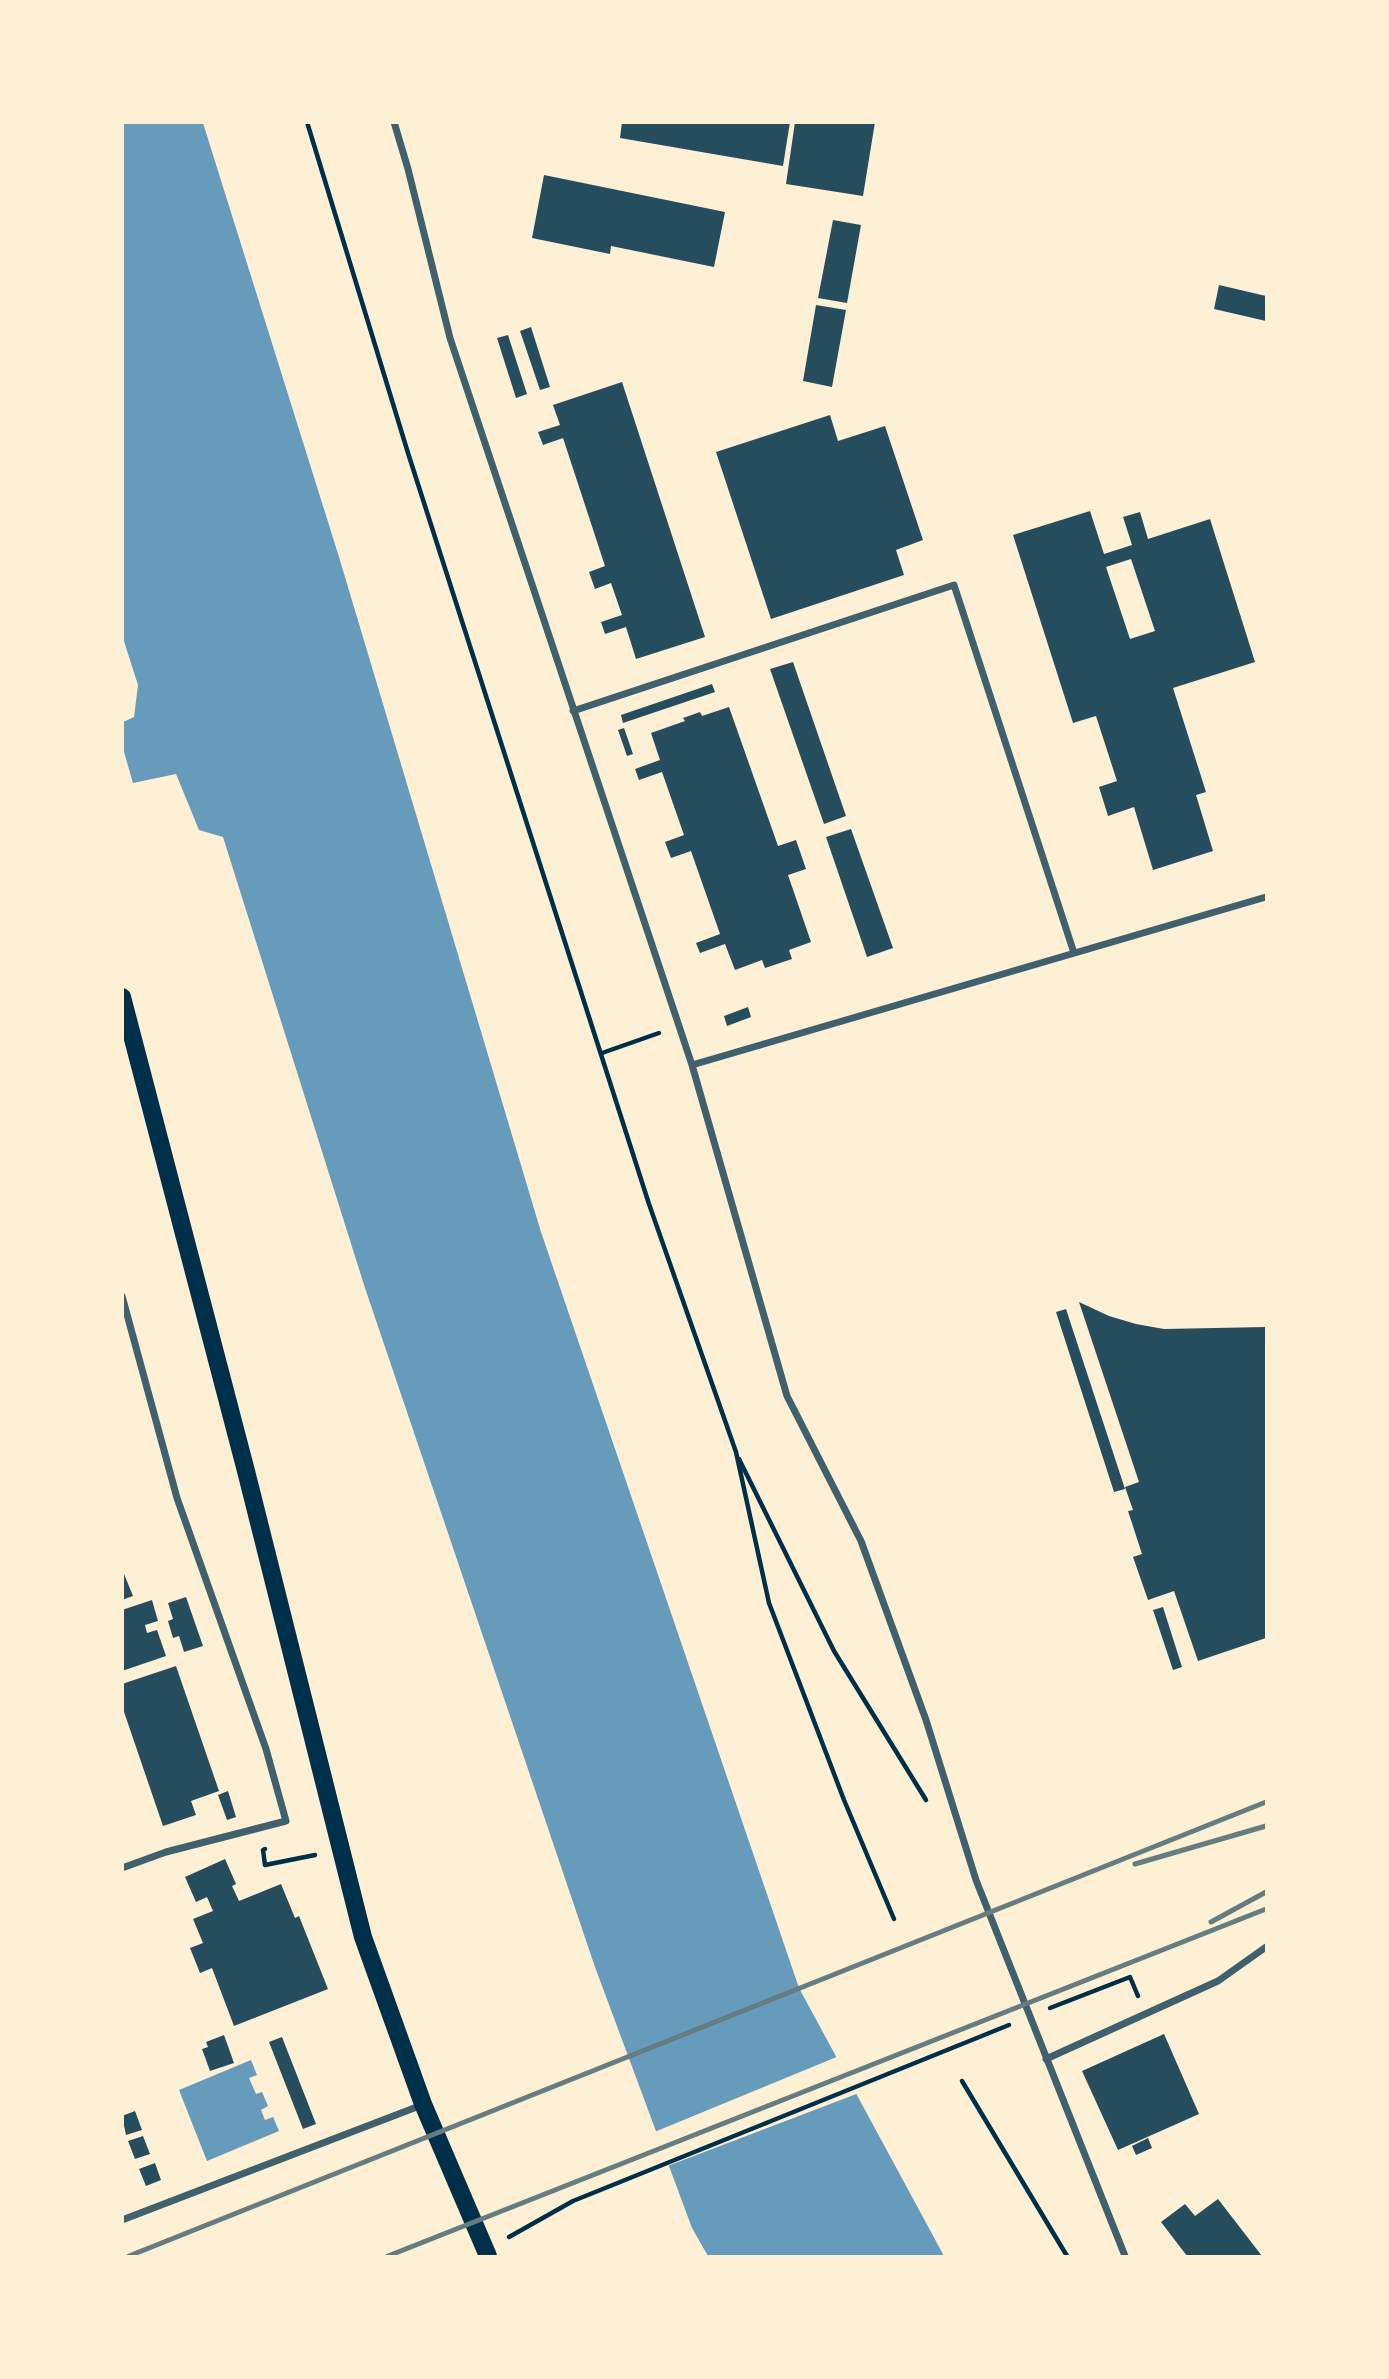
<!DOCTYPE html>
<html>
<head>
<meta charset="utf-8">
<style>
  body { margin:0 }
  #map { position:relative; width:1389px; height:2379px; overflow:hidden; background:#fdf0d5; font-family:Figtree,sans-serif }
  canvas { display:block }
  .frame { position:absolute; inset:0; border:124px solid #fdf0d5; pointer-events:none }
</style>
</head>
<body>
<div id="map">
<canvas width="1389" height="2379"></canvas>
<div class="frame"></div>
</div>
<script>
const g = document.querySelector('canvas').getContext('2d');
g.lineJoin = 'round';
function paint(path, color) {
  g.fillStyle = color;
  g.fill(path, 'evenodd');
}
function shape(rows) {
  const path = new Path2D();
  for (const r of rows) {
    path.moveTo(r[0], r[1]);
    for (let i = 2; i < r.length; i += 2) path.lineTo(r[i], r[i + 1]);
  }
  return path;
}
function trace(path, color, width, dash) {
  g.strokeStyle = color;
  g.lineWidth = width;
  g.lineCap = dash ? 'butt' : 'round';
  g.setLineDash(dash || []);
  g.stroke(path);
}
const water = shape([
  [122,123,203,123,339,557,541,1232,799,1988,944,2256,708,2256,692,2228,595,1967,365,1288,223,837,199,830,176,774,133,783,122,745,123,722,134,717,138,685,122,635],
  [251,2060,257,2075,249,2078,256,2094,262,2092,268,2106,261,2110,265,2120,273,2117,279,2131,207,2161,179,2090]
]);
const pier = shape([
  [839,2056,859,2093,665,2167,652,2133]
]);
const building = shape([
  [622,122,790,122,783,166,620,138],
  [795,122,875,122,863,196,786,184],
  [544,175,725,212,714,267,611,246,610,254,532,238],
  [833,220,861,225,847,303,818,298],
  [1219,285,1266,296,1266,321,1214,309],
  [816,305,846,310,832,387,803,381],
  [531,327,550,387,540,390,520,331],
  [508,335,527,394,516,398,497,338],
  [622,382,705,637,636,659,626,627,605,634,601,622,622,615,611,583,595,589,589,572,605,566,563,438,543,445,538,432,560,425,553,405],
  [830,415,838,441,885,426,923,540,896,550,904,575,771,619,716,452],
  [1090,511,1104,554,1132,545,1123,517,1140,512,1148,539,1210,519,1255,662,1173,688,1206,792,1196,795,1213,851,1153,870,1134,807,1108,816,1099,787,1117,781,1096,716,1073,723,1013,535],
  [1131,559,1155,631,1130,639,1106,567],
  [793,662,846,816,824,824,770,669],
  [712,684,715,692,623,723,621,715],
  [729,707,778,846,796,840,806,869,788,875,811,942,789,950,792,959,765,968,762,960,735,970,725,944,700,953,696,943,720,934,691,851,671,858,665,842,684,835,662,772,639,780,635,769,660,760,651,733,685,721,683,718,700,712,702,716],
  [624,728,633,754,627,756,618,730],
  [851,829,893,948,867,957,826,837],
  [748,1007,751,1017,727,1026,724,1016],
  [1079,1302,1109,1316,1136,1324,1164,1329,1266,1327,1266,1638,1198,1661,1174,1591,1148,1600,1133,1557,1142,1554,1128,1511,1133,1510,1125,1487,1139,1482],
  [1066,1309,1125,1489,1114,1492,1056,1312],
  [122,1569,133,1596,122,1600],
  [186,1597,203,1646,184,1652,179,1636,173,1638,168,1621,173,1619,168,1603],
  [152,1600,158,1621,145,1625,147,1633,157,1630,166,1656,122,1671,122,1610],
  [1163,1607,1182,1667,1173,1670,1153,1610],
  [176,1666,219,1791,191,1801,196,1815,163,1826,122,1706,122,1684],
  [228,1791,236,1817,227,1820,218,1795],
  [225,1859,236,1884,232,1886,239,1901,281,1884,295,1918,299,1916,328,1989,234,2026,212,1968,200,1973,190,1948,203,1943,193,1919,213,1911,207,1897,196,1902,185,1877],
  [1164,2034,1199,2114,1118,2150,1082,2071],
  [224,2035,234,2063,210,2071,202,2049,208,2047,206,2042],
  [282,2037,316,2124,303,2129,269,2042],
  [135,2111,142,2130,126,2135,122,2116],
  [143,2136,150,2154,135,2159,128,2141],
  [1148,2138,1152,2148,1136,2155,1132,2146],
  [155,2163,161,2180,146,2186,139,2169],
  [1218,2199,1262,2256,1187,2256,1161,2222,1185,2204,1195,2216]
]);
const path = shape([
  [307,122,408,453,649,1204,736,1452,769,1603,844,1800,894,1919],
  [602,1053,659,1033],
  [739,1459,834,1651,926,1800],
  [265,1849,263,1850,265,1865,315,1855],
  [1050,2008,1130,1977,1138,1996],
  [962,2081,1067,2256],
  [509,2237,573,2201,1009,2025]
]);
const minor = shape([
  [394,122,408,169,450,338,692,1065,787,1396,861,1541,926,1720,976,1880,1125,2256],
  [573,711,954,585,1074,953],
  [692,1065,1266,897],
  [122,1296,177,1498,266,1749,286,1821,166,1852,122,1868],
  [1046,2059,1218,1981,1266,1947],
  [122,2220,422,2105]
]);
const primary = shape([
  [122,997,246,1471,363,1937,423,2104,488,2256]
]);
const rail = shape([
  [1135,1864,1266,1826],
  [1211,1922,1266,1892],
  [129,2256,1266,1802],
  [388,2256,1266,1909]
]);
paint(water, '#669bbc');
paint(pier, '#fdf0d5');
paint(building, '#264d5e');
trace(path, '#003049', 4.5);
trace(minor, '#3f606c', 7);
trace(primary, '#003049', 18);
trace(rail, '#657d81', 5);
</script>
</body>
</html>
